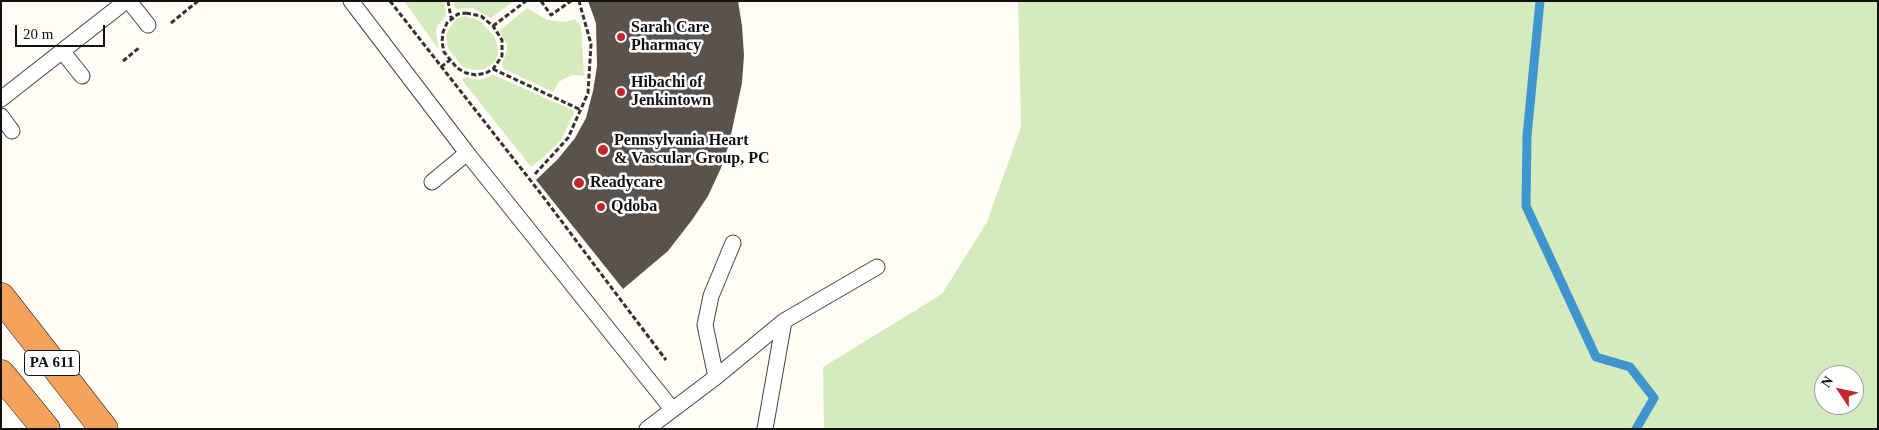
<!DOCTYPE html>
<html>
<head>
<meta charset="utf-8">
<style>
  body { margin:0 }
  #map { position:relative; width:1879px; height:430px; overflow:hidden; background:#fffdf5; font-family:"Times New Roman",serif }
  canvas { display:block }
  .frame { position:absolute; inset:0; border:2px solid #111; pointer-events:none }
  .north { position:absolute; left:1814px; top:365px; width:50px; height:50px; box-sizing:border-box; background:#fff; border:1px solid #a0a0a0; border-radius:50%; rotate:304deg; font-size:14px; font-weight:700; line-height:20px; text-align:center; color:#111 }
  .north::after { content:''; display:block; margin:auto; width:18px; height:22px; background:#c4262e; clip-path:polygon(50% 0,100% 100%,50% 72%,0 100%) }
  .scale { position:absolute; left:15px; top:25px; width:90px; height:22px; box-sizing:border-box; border:2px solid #111; border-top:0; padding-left:6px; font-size:15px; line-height:18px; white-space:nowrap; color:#111; -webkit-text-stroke:4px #fff; paint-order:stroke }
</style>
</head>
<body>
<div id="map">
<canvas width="1879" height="430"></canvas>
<div class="frame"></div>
<div class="north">N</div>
<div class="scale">20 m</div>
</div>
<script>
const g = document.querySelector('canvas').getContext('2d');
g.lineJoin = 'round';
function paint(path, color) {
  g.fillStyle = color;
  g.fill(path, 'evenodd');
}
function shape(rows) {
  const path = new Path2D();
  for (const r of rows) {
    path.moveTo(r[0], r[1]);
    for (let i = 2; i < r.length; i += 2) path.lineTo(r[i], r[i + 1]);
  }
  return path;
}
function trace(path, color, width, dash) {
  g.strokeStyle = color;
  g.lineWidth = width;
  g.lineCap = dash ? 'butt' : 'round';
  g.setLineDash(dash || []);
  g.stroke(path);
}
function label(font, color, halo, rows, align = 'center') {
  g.font = font + ' "Times New Roman",serif';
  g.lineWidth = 5;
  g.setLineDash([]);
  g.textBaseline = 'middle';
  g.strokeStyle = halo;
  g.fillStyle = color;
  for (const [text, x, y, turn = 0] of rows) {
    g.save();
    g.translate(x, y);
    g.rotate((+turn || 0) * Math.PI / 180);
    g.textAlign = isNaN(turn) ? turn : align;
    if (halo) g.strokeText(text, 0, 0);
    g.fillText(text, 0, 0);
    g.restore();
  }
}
const green = shape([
  [404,1,445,1,446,16,437,26,436,31,439,50],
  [454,1,514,1,491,18,473,8,458,9,455,8],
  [1018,1,1878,1,1878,429,824,429,823,367,942,294,987,222,1021,127],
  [1824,375,1854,375,1854,405,1824,405],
  [527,8,547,20,564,22,575,19,581,26,584,76,573,75,565,78,559,82,553,92,504,69,502,65,507,50,507,44,499,31],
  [465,16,480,21,493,35,497,43,498,53,496,60,491,65,484,69,475,70,463,67,448,49,446,35,450,27,456,19],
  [493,75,575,111,561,140,545,156,531,167,462,80,465,77,480,80]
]);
const stream = shape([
  [1540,1,1527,136,1526,206,1596,357,1630,367,1654,398,1636,429]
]);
const building = shape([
  [588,1,738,1,742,26,744,55,742,83,729,144,721,168,708,196,692,220,668,251,623,289,536,180,558,159,575,138,586,118,593,91,597,66,596,23]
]);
const path = shape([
  [390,1,538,190,666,360],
  [448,1,451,18],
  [541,1,551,15,571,1],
  [466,13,481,16,493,26,502,40,502,56,493,69,486,73,476,75,466,73,457,68,444,52,442,42,443,32,447,23,458,14,466,13],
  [171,23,198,1],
  [493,26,526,1],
  [123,61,140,47],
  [441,67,450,60],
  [493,69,581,110],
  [535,174,568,138,588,93,591,44,579,1]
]);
const lane = shape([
  [129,1,148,25],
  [351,1,467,153,672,409],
  [62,51,82,76],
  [1,99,126,1],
  [1,116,12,131],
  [432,182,467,153],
  [716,377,705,325,711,296,733,243],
  [647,429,716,377,784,321,877,267],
  [765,429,784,321]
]);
const highway = shape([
  [1,297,104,429],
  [1,374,46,429]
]);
const markers = [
  [621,37,5,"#c4262e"],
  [621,92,5,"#c4262e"],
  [603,150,6,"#c4262e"],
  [579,183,6,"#c4262e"],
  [601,207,5,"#c4262e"]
];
const shields = [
  [52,363,55]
];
const shieldNames = [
  ["PA 611",52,363]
];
const poiNames = [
  ["Sarah Care",631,28],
  ["Pharmacy",631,46],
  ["Hibachi of",631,83],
  ["Jenkintown",631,101],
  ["Pennsylvania Heart",614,141],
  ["& Vascular Group, PC",614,159],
  ["Readycare",590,183],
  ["Qdoba",611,207]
];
paint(green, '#d5ebbd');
trace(stream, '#3f96cf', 9);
paint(building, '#5a524d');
trace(lane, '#444', 17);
trace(highway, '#222', 29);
trace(path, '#333', 3, [5, 2.5]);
trace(lane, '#fff', 15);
trace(highway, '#f5a25d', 28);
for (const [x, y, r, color] of markers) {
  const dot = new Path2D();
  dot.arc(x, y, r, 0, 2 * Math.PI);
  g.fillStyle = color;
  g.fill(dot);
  trace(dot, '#fff', 2);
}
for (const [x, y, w] of shields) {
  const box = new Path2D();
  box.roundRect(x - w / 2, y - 12.5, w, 25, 4);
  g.fillStyle = '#fff';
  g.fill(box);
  trace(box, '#111', 1);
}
label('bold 15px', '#111', null, shieldNames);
label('bold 16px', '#111', '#fff', poiNames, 'left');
</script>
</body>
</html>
